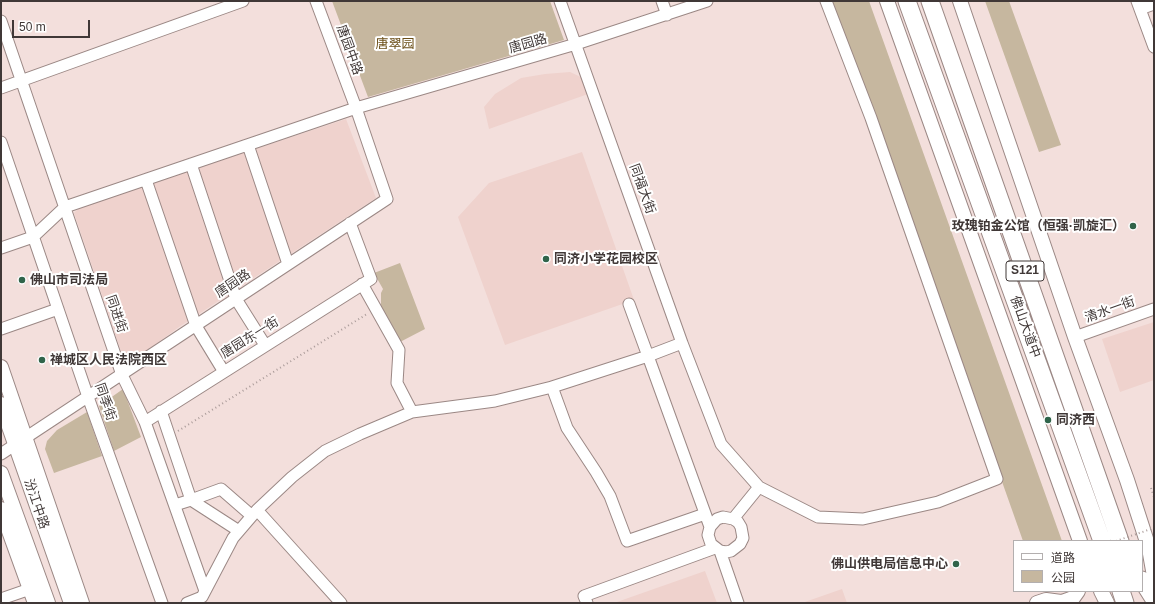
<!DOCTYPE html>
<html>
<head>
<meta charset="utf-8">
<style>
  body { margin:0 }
  #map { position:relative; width:1155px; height:604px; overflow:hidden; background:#f3dfdc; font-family:Arial,"Noto Sans SC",sans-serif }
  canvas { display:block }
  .frame { position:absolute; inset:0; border:2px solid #403837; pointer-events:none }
  .legend { position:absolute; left:1013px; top:540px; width:130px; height:52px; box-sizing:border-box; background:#fff; border:1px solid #b3afaf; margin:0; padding:5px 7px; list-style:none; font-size:12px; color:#403837 }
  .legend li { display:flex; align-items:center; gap:8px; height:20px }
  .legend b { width:20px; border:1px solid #b3afaf }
  .scale { position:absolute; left:12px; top:20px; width:78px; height:18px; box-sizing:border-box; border:2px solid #403837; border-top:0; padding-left:5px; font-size:12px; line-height:14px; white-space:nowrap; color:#403837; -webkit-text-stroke:3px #fff; paint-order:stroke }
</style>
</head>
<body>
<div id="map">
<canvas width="1155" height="604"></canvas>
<div class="frame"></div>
<ul class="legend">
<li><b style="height:5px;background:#fff"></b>道路</li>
<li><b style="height:11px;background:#c6b79f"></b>公园</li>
</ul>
<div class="scale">50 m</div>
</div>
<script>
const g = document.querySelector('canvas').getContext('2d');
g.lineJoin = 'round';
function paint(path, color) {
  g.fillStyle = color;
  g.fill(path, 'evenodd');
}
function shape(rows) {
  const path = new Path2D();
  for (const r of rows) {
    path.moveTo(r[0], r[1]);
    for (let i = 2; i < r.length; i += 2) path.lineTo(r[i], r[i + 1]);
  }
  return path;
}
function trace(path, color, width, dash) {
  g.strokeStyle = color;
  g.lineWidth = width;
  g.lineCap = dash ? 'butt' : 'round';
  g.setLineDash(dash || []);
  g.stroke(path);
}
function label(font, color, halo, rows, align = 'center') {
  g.font = font + ' Arial,"Noto Sans SC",sans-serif';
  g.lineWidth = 4;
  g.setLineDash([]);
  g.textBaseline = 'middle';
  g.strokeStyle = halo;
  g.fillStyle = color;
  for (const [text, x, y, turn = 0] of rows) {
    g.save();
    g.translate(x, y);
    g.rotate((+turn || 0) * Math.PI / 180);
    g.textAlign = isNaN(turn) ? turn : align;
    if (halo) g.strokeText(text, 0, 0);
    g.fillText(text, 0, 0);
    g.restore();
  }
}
const built = shape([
  [570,72,583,78,588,94,489,129,484,107,495,94,521,78,545,74],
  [346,119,376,198,179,327,126,366,74,213,80,207],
  [582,152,634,300,505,345,458,217,489,183],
  [1154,322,1154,380,1120,392,1102,339],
  [705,571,717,603,614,603],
  [842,589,847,603,802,603]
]);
const green = shape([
  [332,1,550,1,564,40,368,97],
  [832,1,869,1,1062,541,1023,541],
  [985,1,1009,1,1061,145,1039,152],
  [400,263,425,329,400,342,381,306,381,293,383,289,374,273],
  [123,389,141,437,114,451,99,406],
  [87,412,102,456,54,473,45,449,47,441,57,430]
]);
const path = shape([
  [178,431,367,314],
  [1151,488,1154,497]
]);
const minor = shape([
  [560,1,682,343,648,356,710,527],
  [662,1,667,15],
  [1137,1,1154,47],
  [1140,9,1154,4],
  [1,21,122,375,145,422,205,591],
  [1,88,243,1],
  [1,142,88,397,162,603],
  [248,145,288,264],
  [191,164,236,299,265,345],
  [146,180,196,326,224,372],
  [1,248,33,237,65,207,356,108,576,44,707,1],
  [362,284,399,350,397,383,412,412],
  [1,329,58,309],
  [1075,337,1154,309],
  [682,343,721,444,759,487,818,517,863,519,938,502,997,479,871,118,826,1],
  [552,387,648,356,629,304],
  [161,411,191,500,221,489,252,516],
  [145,422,371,279,350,223],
  [1,454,387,199,356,108,316,1],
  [175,505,191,500,239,531],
  [257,510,341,603],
  [733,519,759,487],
  [720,551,726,552,731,551,740,544,743,538,741,527,738,522,733,519,723,517,717,519,710,527,708,535,711,544,720,551,738,603],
  [1,599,30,589],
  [187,603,202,597,233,538,257,510,292,477,325,451,360,434,412,412,495,401,552,387,567,428,596,472,610,496,627,541,705,514],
  [587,603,584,596,715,548]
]);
const major = shape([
  [887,1,1080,541],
  [960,1,1075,337,1127,480,1149,548,1154,576],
  [1,367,82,603],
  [1,404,71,603],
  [1,473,48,603],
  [1,509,35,603],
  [1101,591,1107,603],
  [1037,603,1046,600,1061,602],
  [1059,603,1073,598,1078,591]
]);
const highway = shape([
  [907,1,1102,541],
  [930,1,1120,541],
  [1142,580,1154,599],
  [1121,591,1125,603]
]);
const pathBridge = shape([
  [1116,541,1154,528]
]);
const markers = [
  [1133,226,4,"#30644a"],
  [546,259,4,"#30644a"],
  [22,280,4,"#30644a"],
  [42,360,4,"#30644a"],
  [1048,420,4,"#30644a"],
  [956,564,4,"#30644a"]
];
const shields = [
  [1025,271,38]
];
const shieldNames = [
  ["S121",1025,271]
];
const parkNames = [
  ["唐翠园",395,44]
];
const streetNames = [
  ["唐园路",528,44,-16],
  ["唐园中路",349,50,70],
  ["同福大街",642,189,70],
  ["唐园路",233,284,-34],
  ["清水一街",1110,310,-20],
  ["同进街",116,314,71],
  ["佛山大道中",1025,327,70],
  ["唐园东一街",250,338,-32],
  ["同季街",105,402,71],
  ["汾江中路",36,504,71]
];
const poiNames = [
  ["玫瑰铂金公馆（恒强·凯旋汇）",1125,226,"right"],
  ["同济小学花园校区",554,259],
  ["佛山市司法局",30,280],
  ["禅城区人民法院西区",50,360],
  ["同济西",1056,420],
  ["佛山供电局信息中心",948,564,"right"]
];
paint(built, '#efd2cd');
paint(green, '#c6b79f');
trace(minor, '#9b8885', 13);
trace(major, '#9b8885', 16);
trace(highway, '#9b8885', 19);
trace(path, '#ab9c9a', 2, [1, 3]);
trace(minor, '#fff', 11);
trace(major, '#fff', 14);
trace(highway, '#fff', 17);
trace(pathBridge, '#ab9c9a', 2, [1, 3]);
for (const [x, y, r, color] of markers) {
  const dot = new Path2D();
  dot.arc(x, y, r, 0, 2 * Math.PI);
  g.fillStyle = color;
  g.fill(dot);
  trace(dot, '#fff', 1.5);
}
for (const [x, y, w] of shields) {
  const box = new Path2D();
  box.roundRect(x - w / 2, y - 10, w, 20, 3);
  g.fillStyle = '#fff';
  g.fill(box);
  trace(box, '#403837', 1);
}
label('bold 12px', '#403837', null, shieldNames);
label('13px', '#6b4e17', '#fff', parkNames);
label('13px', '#403837', '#fff', streetNames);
label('bold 13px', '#403837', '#fff', poiNames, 'left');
</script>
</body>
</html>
